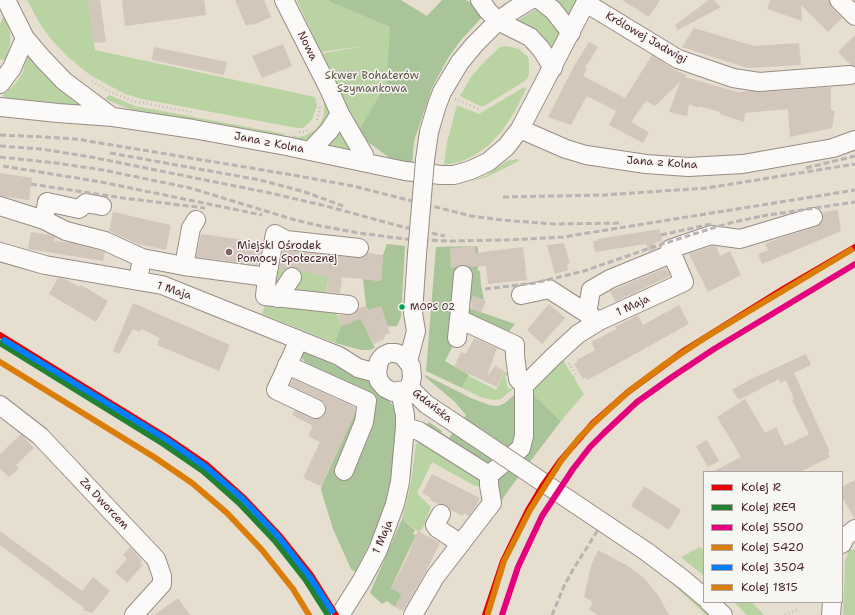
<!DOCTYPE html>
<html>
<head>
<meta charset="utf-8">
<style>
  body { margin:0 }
  #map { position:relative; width:855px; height:615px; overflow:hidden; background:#e6decf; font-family:"Shantell Sans",sans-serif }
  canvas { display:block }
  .legend { position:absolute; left:703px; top:471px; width:140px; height:132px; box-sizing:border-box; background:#f6f6f2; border:1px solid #b1a0a2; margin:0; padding:5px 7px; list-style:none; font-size:12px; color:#4a1f2b }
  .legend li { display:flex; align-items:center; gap:8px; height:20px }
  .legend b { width:20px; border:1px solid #b1a0a2 }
</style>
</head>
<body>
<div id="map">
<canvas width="855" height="615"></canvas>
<ul class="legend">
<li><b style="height:5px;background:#e50000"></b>Kolej R</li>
<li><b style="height:5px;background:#238132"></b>Kolej RE9</li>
<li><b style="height:5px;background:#e5007d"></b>Kolej 5500</li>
<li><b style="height:5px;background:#db7d09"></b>Kolej 5420</li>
<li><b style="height:5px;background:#0080ff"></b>Kolej 3504</li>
<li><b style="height:5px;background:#db7d09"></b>Kolej 1815</li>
</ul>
</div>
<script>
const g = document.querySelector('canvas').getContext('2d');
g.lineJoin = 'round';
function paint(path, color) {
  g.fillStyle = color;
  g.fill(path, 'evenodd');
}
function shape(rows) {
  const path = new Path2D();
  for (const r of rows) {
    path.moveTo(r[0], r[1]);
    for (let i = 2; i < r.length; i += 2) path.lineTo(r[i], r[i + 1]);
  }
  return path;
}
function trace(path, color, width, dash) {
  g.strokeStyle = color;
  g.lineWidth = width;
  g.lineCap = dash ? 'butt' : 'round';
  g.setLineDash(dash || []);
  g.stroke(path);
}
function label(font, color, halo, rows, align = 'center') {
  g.font = font + ' "Shantell Sans",sans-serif';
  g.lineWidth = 3;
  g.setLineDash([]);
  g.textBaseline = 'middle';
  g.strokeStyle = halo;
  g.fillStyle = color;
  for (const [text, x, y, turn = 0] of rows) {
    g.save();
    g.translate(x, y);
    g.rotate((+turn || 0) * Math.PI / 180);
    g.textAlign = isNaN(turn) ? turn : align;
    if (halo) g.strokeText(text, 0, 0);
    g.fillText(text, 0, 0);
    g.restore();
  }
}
const green = shape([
  [27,0,88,0,95,50,315,97,317,106,312,120,303,128,297,128,142,99,125,94,90,75,68,57,51,39,40,24],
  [297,0,327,0,330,2,390,27,391,42,465,0,457,39,433,79,416,128,411,163,363,137,319,54,364,46,320,52],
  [555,0,576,0,568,15,563,8,552,1],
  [536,9,543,11,560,33,550,51,512,24],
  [3,16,6,19,9,27,10,33,10,45,6,61,0,59,0,25],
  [507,46,519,49,528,57,529,63,529,72,528,77,525,81,484,106,480,106,460,96,471,77,486,60,500,47],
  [28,53,86,106,5,98,3,95,16,83,23,72],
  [524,87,526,89,514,113,502,131,488,146,475,155,460,162,444,165,447,142,457,105,479,114],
  [109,95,135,106,285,134,284,138,142,114,105,99],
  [324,97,329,108,327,121,311,138,305,141,292,140,293,135,298,137,304,136,315,130,321,122,324,114],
  [339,125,353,150,326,145],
  [518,159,519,161,487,177,472,181,487,175,507,161],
  [270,264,312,268,312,274,331,276,327,283,326,297,332,303,341,326,335,343,262,314,268,297],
  [561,357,584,394,561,421,530,392],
  [505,372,512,374,505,376,508,389,514,388,501,399,493,400,480,397,462,388,469,376,496,390],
  [421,442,471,470,481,482,481,486,475,486,432,462,417,493,431,507,424,526,419,532,402,519,411,482,416,444],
  [700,547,704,551,704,576,681,557],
  [855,549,855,615,843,615,845,561,849,550],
  [664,576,672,582,711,615,706,615],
  [734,602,752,602,764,615,747,615]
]);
const forest = shape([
  [328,0,401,0,427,16,442,0,465,0,473,3,484,15,461,40,448,58,432,88,414,141,412,166,397,162,387,156,364,139,358,132,387,83,390,27,330,2],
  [387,244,405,246,401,317,397,326,379,327,367,331,375,348,369,350,361,350,335,343,341,326,364,317,371,317,366,306,363,279,381,281,383,255],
  [475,246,478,247,478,271,480,271,481,285,484,300,473,296,469,308,515,324,507,334,460,313,457,338,445,361,469,375,462,388,426,371,436,247],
  [295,348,341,368,368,377,378,391,392,404,396,414,396,427,391,483,388,497,374,535,355,572,351,569,333,529,321,490,322,485,359,404,307,365],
  [425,375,471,398,489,405,498,406,505,403,520,390,521,438,491,465,424,428,429,422,442,431,441,432,449,438,466,415,454,401,425,377],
  [530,392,561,421,510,488,502,500,497,495,495,484,501,475,526,452],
  [402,519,415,530,413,534,416,535,391,588,402,594,395,607,387,601,382,604,370,593]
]);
const building = shape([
  [88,0,100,0,106,42,93,43],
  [122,0,204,0,206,15,125,26],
  [235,0,264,0,271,17,253,25,252,24,246,26],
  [622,0,660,0,649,17],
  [709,0,714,0,721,7,678,30,675,25],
  [770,0,829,0,831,7,842,18,828,32,801,5,802,21,767,9],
  [694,28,754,46,799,43,801,65,747,68,682,47],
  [855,35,855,66,851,65,838,52],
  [589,42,598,47,585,68,587,69,583,76,625,98,652,55,675,70,687,75,685,77,737,92,751,91,760,92,831,87,831,110,835,111,832,128,790,137,788,109,745,113,744,122,720,114,720,112,699,106,698,108,689,104,687,116,669,112,680,82,655,106,646,101,631,122,649,132,643,143,609,125,616,111,587,96,571,125,548,117,574,66],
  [283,44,292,66,262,78,252,56],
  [154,47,227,62,224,75,152,60],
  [0,173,32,178,29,200,0,196],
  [838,210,841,231,762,264,758,254,768,250,765,244,783,237,816,227,823,220,823,212],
  [113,212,171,225,166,250,138,244,109,231],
  [660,229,662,241,654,243,657,248,649,252,646,244,595,252,593,241,598,241,597,239],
  [31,232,51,235,55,237,54,241,72,243,101,251,105,252,103,261,28,249],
  [201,234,251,241,251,244,262,245,258,265,196,257],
  [564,243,570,263,567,264,568,270,555,274,547,245],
  [475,246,475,253,523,247,527,280,488,284,486,266,469,267,464,265,451,268,450,248],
  [712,246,716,246,720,256,730,251,741,275,708,292,689,254],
  [283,250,358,258,364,257,368,253,383,255,381,281,342,277,340,293,327,292,328,276,312,274,312,272,300,271,293,267,286,269,279,269],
  [666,268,670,276,615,302,610,291],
  [58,278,65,279,79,287,81,285,108,301,96,322,49,294],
  [473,296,486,301,481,313,471,308],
  [133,303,230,345,219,371,157,345,160,338,141,329,140,332,133,329,119,354,113,351],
  [549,304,565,318,542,344,527,330],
  [679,305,689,324,606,370,587,380,586,378,583,379,574,364,578,362,577,360,595,350,591,342,617,329,615,327,638,315,643,325],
  [366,306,368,310,381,306,390,333,385,335,384,339,374,344,360,319,341,326,337,316,341,315,353,315,357,311,359,308],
  [474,338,497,348,487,376,495,366,505,371,497,387,454,367,461,352,466,354],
  [806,354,811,365,794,373,830,452,828,453,830,457,800,472,712,472,741,457,717,417,745,399,765,433,776,427,785,446,809,434,792,400,794,399,786,380,780,383,779,379,739,400,732,390,749,380],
  [293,379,355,407,355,413,321,486,303,478,320,442,308,436,313,426,292,415,295,410,311,418,317,419,322,417,325,414,326,408,324,403,321,400,290,385],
  [21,434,34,448,16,465,19,468,9,477,0,469,0,454],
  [707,440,719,461,708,467,696,446],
  [432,474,480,498,476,506,469,516,464,513,463,516,451,510,446,505,438,504,430,500,431,498,422,493],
  [855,480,855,519,842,497,842,487],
  [644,486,681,510,669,530,631,506],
  [0,531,82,591,93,577,110,591,92,613,83,610,84,608,0,545],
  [418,531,440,543,426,571,403,611,395,607,402,594,391,588,410,552,409,552],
  [130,547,142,560,140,563,143,565,127,583,115,572,127,559,123,555],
  [598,550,628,566,644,578,658,595,669,615,598,615,589,610,593,602,584,597,591,566],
  [178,598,190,615,154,615]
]);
const path = shape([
  [336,70,374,73,378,76,375,79,342,85],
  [378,76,392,73,425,85],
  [92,81,106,90,133,101,191,112],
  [455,99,479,109],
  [317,120,320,107],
  [299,132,305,132,309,129],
  [567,396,560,388,576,375,568,362],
  [377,428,390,427],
  [785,615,799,609]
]);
const minor = shape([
  [6,0,25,38,43,59,64,81,112,117],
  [284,0,329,89,340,114,364,155,363,162],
  [480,0,488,11,498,21,530,37,541,49,553,68],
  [540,0,553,10,571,33],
  [839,0,855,16],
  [586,3,678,59,733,78,759,82,850,75],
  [0,84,12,68,25,38],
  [0,107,58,113,113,117,193,129,286,146,405,171,441,175,454,175,471,170,488,162,506,147,520,129,587,0],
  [520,129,566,149,586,155,646,164,688,167,743,164,833,148,855,140],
  [310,151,329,131,340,114],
  [425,160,429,132,437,105,442,92,460,62,475,44,498,21,512,11,530,0],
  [0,206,44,220,66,231,105,241,142,258],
  [44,220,47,202,79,209,86,203,102,206],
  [0,252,45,265,162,285,339,356,358,368,377,373],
  [184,266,191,228,196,220],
  [463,275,459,319,515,345,515,356,518,379,524,386],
  [267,277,265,296,349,305],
  [138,281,142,258,184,266,267,277,275,234,286,240,359,248],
  [521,295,549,289,597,320],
  [278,298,292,277],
  [587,314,591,290,610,279,671,254],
  [457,338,459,319],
  [299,340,276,390,316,409],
  [389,353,396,353,403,356,411,366,412,377,411,382,409,387,405,390,393,392,385,388,379,381,377,373,379,361,383,356,389,353],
  [408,361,416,331,413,313,417,254],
  [287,365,367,401,364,422,344,471],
  [409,387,426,404,456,424],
  [0,405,40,436,156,559,162,576,162,584,134,615],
  [405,427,419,431,489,475,489,485,492,503,435,577,413,615],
  [489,475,521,448,524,436,524,386,553,357,578,334,599,321,684,282,670,249,711,235,740,239,813,217],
  [441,514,435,525,437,528,461,544],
  [842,544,845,537,855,529],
  [647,552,684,580,704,597],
  [709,602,723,615],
  [340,615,362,580,378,550,395,504,400,482,405,427,405,415,400,391],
  [831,615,832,602]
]);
const rail = shape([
  [0,135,45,137,76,139,287,174,353,186,471,216,502,220,554,224,622,223],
  [0,146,41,149,91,157,270,193,326,206,403,227,445,236],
  [110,153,260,180,305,192,343,206],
  [0,157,56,163,103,170,190,188,295,220,321,226,359,233,405,239,449,241,507,240,563,237,855,190],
  [3,166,101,182,262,215],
  [806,168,855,156],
  [31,184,123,198,205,208],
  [503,197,604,195,707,188,855,164],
  [762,216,855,202],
  [661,235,711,224],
  [485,289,535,283,584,271,650,248,716,227,734,222,767,215],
  [552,615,564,586,574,568,606,517]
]);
const minorBridge = shape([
  [417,254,425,160],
  [456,424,647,552]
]);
const rail1 = shape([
  [0,335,166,437,207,465,244,498,280,536,311,575,336,615],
  [485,615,503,561,528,510,543,485,560,461,593,423,628,392,685,350,783,289,855,247]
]);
const rail2 = shape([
  [0,343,162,443,203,471,239,503,275,541,305,579,328,615]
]);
const rail3 = shape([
  [502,615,518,567,542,516,573,469,590,447,604,433,637,402,672,377,714,349,855,264]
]);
const rail4 = shape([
  [488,613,504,561,530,510,561,461,579,438,594,423,628,392,664,365,706,337,851,250]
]);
const rail5 = shape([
  [4,340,166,439,206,467,242,498,278,536,310,577,332,611]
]);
const rail6 = shape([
  [0,362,154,457,192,483,227,513,262,550,293,589,309,615]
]);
const markers = [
  [229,252,4,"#816264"],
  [402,307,3.5,"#00a651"]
];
const busNames = [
  ["MOPS 02",410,307]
];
const streetNames = [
  ["Królowej Jadwigi",646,38,30],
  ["Nowa",307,46,63],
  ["Jana z Kolna",269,143,11],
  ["Jana z Kolna",662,163,4],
  ["1 Maja",174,291,18],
  ["1 Maja",633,306,-25],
  ["Gdańska",432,406,38],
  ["Za Dworcem",104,504,47],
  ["1 Maja",383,537,-67]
];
const parkNames = [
  ["Skwer Bohaterów",372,76],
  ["Szymankowa",372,89]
];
const poiNames = [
  ["Miejski Ośrodek",237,246],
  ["Pomocy Społecznej",237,259]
];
paint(green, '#b9d4a2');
paint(forest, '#a9c499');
paint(building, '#d3c7bb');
trace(minor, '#978c86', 20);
trace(path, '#c2bcbb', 2.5, [1, 3]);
trace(minor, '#fbfaf8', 18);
trace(rail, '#b9b3b2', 3, [6, 3]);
trace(minorBridge, '#978c86', 20, []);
trace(minorBridge, '#fbfaf8', 18);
trace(rail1, '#e50000', 6);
trace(rail2, '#238132', 6);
trace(rail3, '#e5007d', 6);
trace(rail4, '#db7d09', 6);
trace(rail5, '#0080ff', 6);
trace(rail6, '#db7d09', 6);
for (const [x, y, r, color] of markers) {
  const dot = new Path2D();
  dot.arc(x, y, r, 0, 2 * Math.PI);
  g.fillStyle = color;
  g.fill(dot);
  trace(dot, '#f6f6f2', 1.5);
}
label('10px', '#4a1f2b', '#f6f6f2', busNames, 'left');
label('11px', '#4a1f2b', '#f6f6f2', streetNames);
label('11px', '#605344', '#f6f6f2', parkNames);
label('11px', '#4a1f2b', '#f6f6f2', poiNames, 'left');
</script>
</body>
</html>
